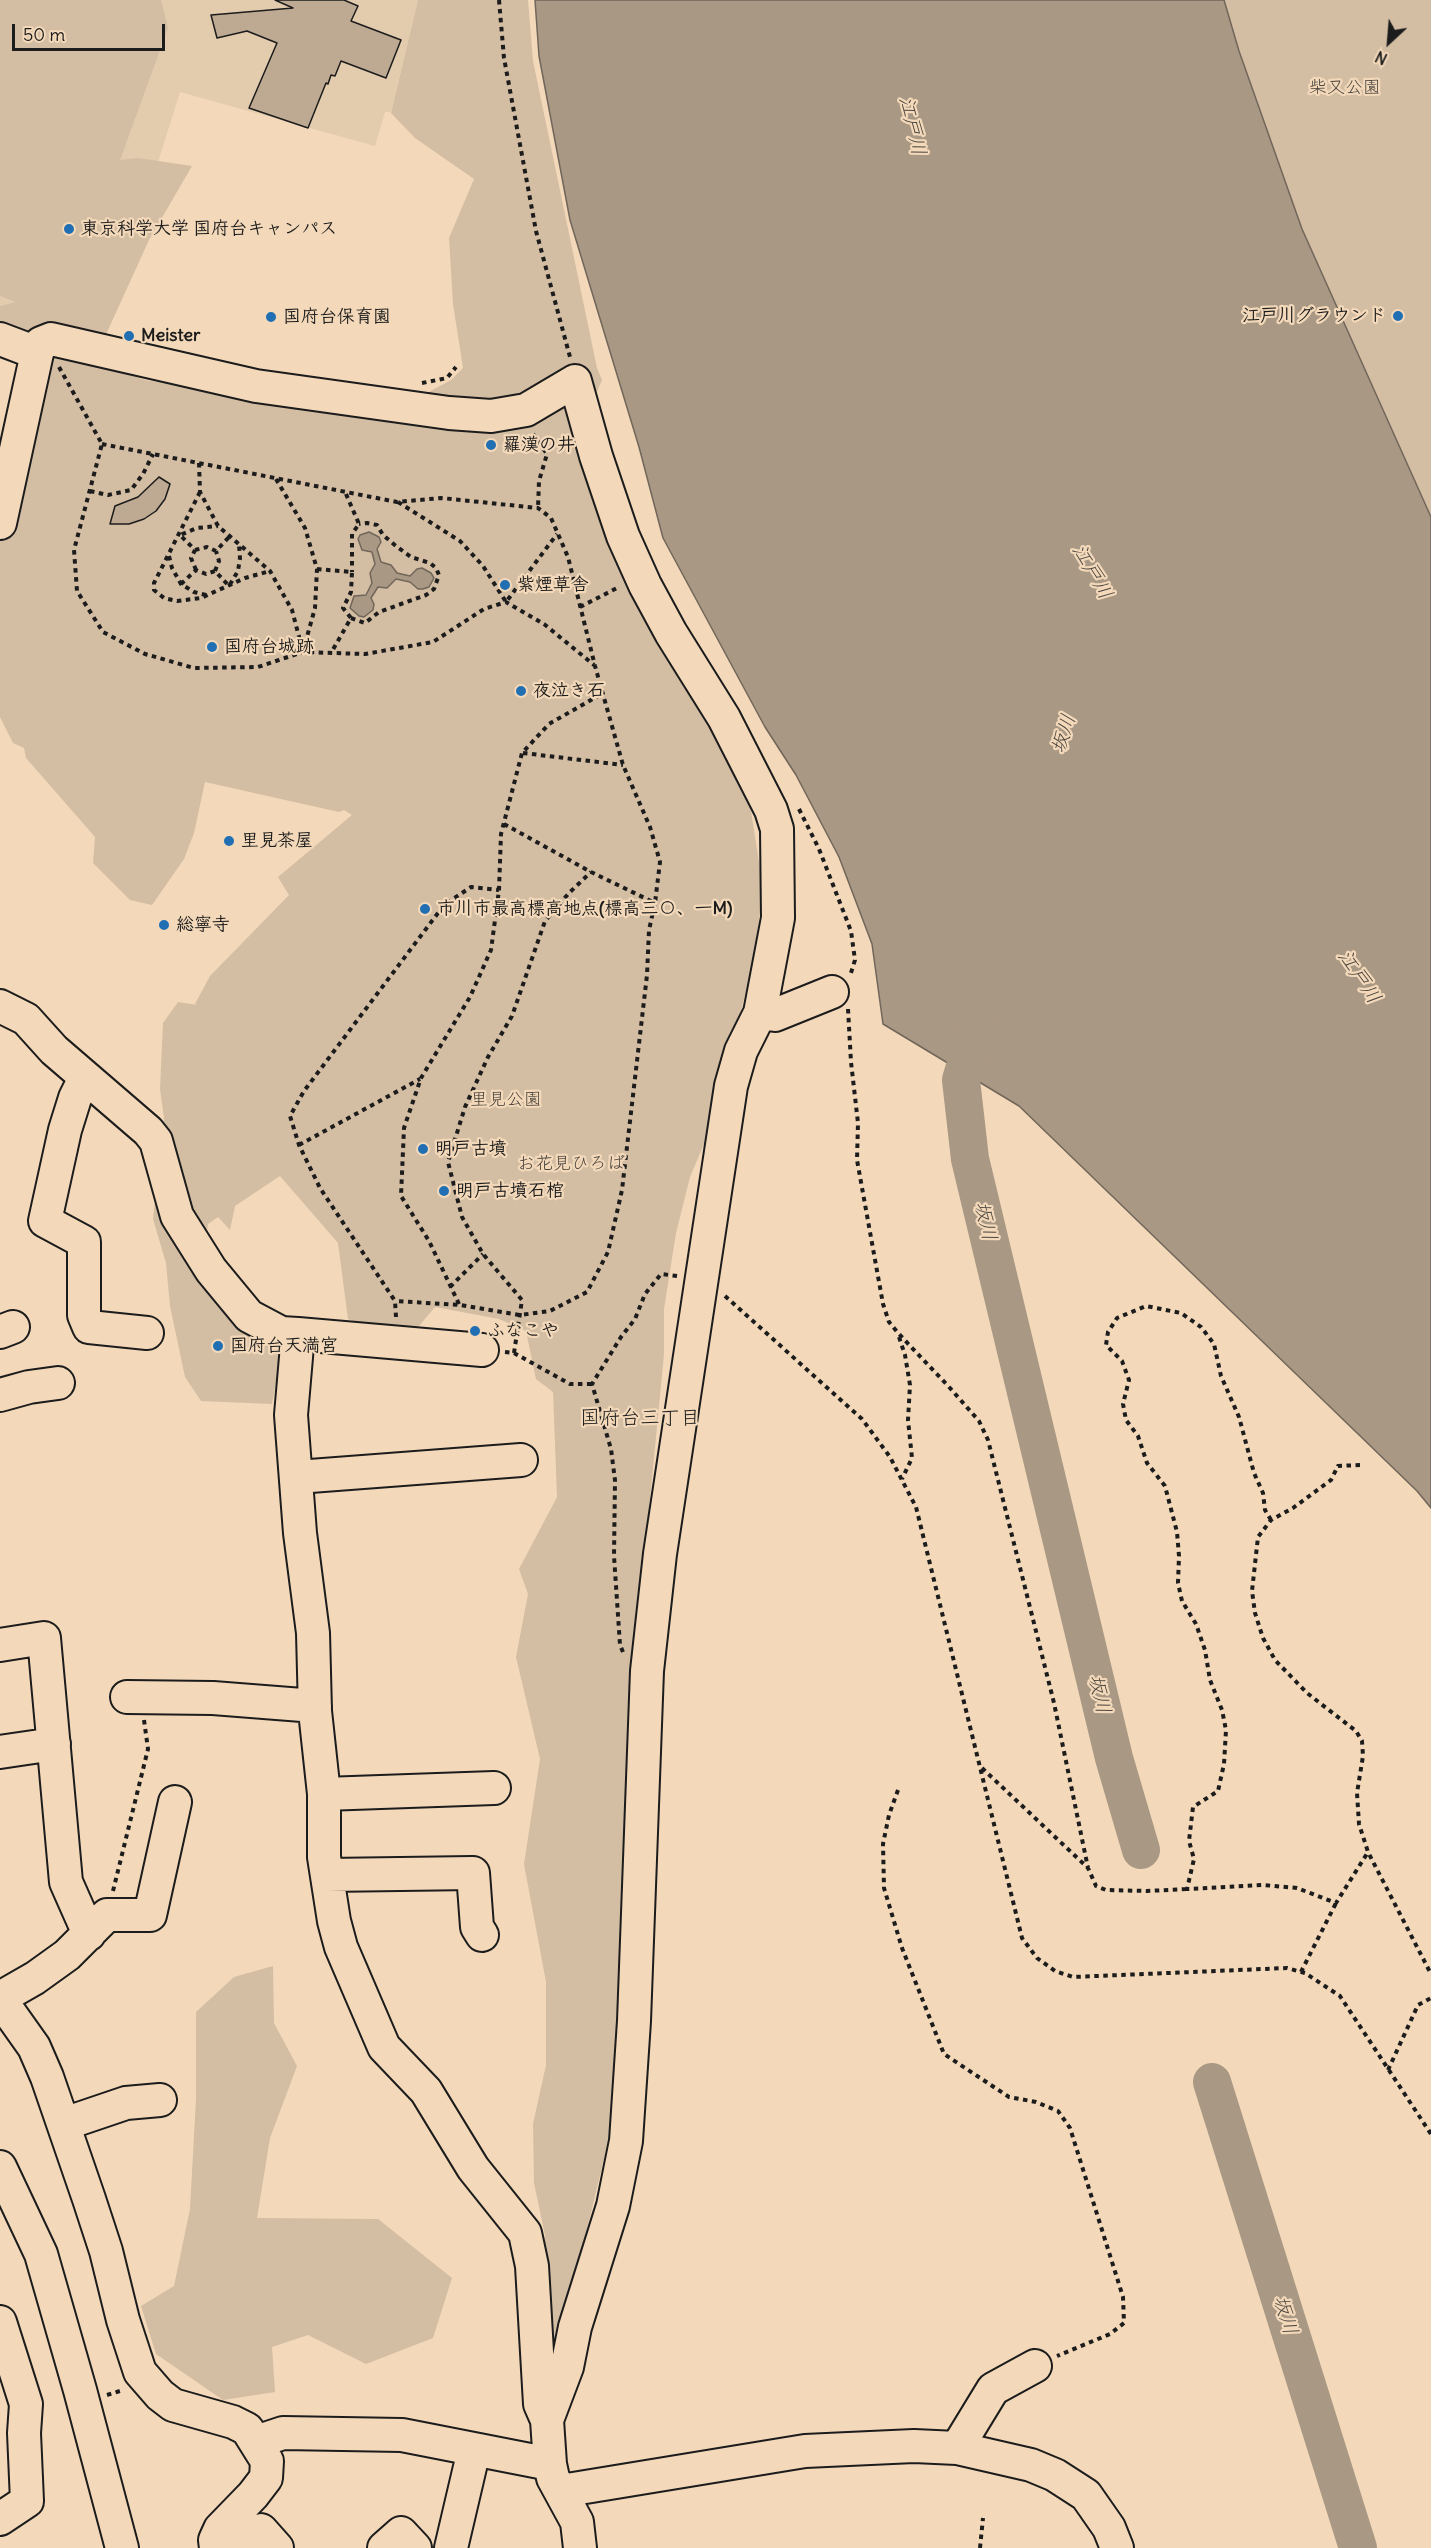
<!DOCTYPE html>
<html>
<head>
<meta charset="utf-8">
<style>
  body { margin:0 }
  #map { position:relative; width:1431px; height:2548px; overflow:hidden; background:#f3d9ba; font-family:Delius,sans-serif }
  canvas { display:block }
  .north { position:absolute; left:1359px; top:12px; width:60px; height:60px; -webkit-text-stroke:4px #f3d9ba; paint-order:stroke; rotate:206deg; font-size:16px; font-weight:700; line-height:24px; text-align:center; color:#1c1c1c }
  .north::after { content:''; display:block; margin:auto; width:21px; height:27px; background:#1c1c1c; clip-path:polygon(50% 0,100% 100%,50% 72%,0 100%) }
  .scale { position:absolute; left:12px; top:24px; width:153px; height:27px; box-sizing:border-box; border:3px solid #1c1c1c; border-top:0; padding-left:8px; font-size:18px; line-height:21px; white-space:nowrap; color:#1c1c1c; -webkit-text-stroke:4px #f3d9ba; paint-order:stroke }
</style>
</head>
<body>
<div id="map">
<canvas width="1431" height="2548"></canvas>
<div class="north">N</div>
<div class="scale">50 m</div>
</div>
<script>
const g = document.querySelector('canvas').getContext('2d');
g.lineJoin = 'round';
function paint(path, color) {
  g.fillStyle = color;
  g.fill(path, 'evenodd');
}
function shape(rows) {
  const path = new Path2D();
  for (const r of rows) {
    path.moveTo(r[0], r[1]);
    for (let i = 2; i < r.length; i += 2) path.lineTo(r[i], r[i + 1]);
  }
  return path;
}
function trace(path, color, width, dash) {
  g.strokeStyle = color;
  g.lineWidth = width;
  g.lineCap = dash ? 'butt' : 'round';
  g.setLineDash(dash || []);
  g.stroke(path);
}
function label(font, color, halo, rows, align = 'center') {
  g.font = font + ' Delius,"Klee One",sans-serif';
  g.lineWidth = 4.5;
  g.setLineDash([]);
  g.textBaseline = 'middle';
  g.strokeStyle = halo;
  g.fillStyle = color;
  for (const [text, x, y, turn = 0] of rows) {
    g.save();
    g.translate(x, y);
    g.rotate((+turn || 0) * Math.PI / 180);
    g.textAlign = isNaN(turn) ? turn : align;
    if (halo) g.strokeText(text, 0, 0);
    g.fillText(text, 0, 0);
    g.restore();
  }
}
const built = shape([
  [0,0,418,0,391,112,385,112,375,146,180,92,111,312,0,322]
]);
const green = shape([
  [0,0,161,0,168,28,120,160,138,158,192,166,149,240,93,363,145,380,425,423,427,393,451,380,463,368,453,304,449,238,474,179,415,138,391,113,418,0,528,0,533,61,597,368,602,380,592,403,649,614,749,798,763,888,754,960,710,1130,690,1177,676,1233,664,1309,664,1354,644,1561,621,2069,604,2159,561,2336,523,2349,542,2306,545,2235,534,2183,533,2124,546,2065,546,1982,524,1864,540,1759,516,1657,528,1594,519,1569,557,1497,553,1392,536,1379,526,1331,499,1319,435,1307,419,1326,377,1331,348,1319,338,1243,280,1176,235,1206,230,1230,218,1217,208,1224,201,1278,239,1318,282,1350,272,1404,201,1401,185,1377,170,1306,166,1263,153,1219,164,1118,160,1089,163,1023,178,1002,197,1005,195,1004,210,976,289,895,278,877,352,815,344,810,339,812,205,782,194,833,184,859,152,905,130,900,93,863,95,837,26,758,24,748,13,743,0,717,0,442,6,444,27,364,0,350,0,306,16,302,0,296],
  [1224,0,1431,0,1431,517,1302,229,1239,51],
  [273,1966,274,2023,297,2066,270,2138,257,2218,378,2219,452,2278,433,2338,366,2364,308,2335,272,2347,275,2392,223,2400,156,2354,141,2306,174,2286,190,2209,196,2099,196,2012,234,1977]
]);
const water = shape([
  [535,0,1224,0,1239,51,1302,229,1431,517,1431,1508,1417,1491,1019,1106,883,1024,872,944,839,857,796,775,765,727,663,538,639,447,570,220,539,56,535,0],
  [369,532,379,537,381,542,377,549,381,562,391,565,397,573,410,576,417,569,422,568,431,573,434,578,429,587,423,589,418,589,410,582,396,579,387,588,378,587,371,598,374,604,373,610,364,617,359,616,350,608,354,596,366,595,372,583,370,573,375,564,372,552,362,550,358,539,360,535,369,532]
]);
const river = shape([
  [978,1023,961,1080,970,1159,1114,1758,1141,1850],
  [1212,2082,1358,2548]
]);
const building = shape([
  [275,0,344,0,358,6,351,21,401,40,386,78,341,61,335,76,331,75,328,84,326,83,308,128,249,108,277,43,247,31,217,38,211,15,293,8,275,0],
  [159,477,170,484,165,499,156,511,144,519,129,524,110,524,115,506,138,497,159,477]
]);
const path = shape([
  [499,0,504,58,536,231,570,357],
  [59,367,102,444,74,550,77,591,103,632,145,654,194,668,258,667,303,652,365,654,433,642,484,609,506,602,544,624,594,665],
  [422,383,447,378,456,367],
  [533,434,547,454,539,481,538,508],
  [102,444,397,502,441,498,538,508,551,518,568,557,595,666,623,765,650,827,660,862,655,903,649,930,647,975,622,1190,608,1252,587,1292,550,1311,520,1315,460,1305,395,1301],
  [199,463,200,492,218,526,270,571,292,610,303,652],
  [276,479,305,528,317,569,315,608,303,651],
  [90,491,108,495,131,490,143,474,153,454],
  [200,492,154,583,154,590,164,598,177,601,201,598,245,578,270,571],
  [346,494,359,524,352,534,352,572],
  [398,502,460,541,483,566,506,602,557,534],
  [195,550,207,547,216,551,230,536],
  [169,556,172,568,181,584,194,592,206,595],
  [317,569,352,572,351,592,343,608,351,618,331,653],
  [196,570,191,558,195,550,180,535,197,528,218,526],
  [215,571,219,561,216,551],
  [181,584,196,570,206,574,215,571,229,586,238,571,240,558,239,545],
  [580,607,619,587],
  [351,618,365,623,379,612,426,595,434,589,439,575,436,568,430,563,411,557,396,546,383,535,377,525,367,523,359,524],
  [523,753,623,765],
  [799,809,819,849,851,931,855,960,850,976],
  [504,824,591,872,655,903],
  [848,1009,851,1062,858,1123,857,1160,883,1304,889,1322,898,1333,950,1388,979,1421,988,1440,1054,1703,1088,1868],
  [299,1145,420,1079],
  [450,1287,483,1254],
  [725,1296,862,1419,890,1457,916,1507,1022,1938,1037,1958,1055,1971,1073,1977,1287,1968,1305,1973,1340,1996,1431,2134],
  [459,1304,429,1241,401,1196,404,1128,421,1078,470,997,491,950,499,890,501,834,522,753,549,724,603,693],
  [396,1317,395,1301,320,1188,299,1145,290,1116,304,1091,444,905,471,887,499,890],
  [899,1337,905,1355,910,1385,908,1420,912,1458,902,1479],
  [505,1352,514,1353,570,1384,592,1384],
  [514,1353,522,1300,483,1254,462,1217,448,1162,465,1107,488,1057,512,1016,545,921,569,893,591,872],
  [1360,1465,1338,1466,1331,1480,1293,1508,1271,1520,1258,1537,1252,1591,1255,1613,1263,1638,1275,1660,1307,1693,1356,1731,1362,1741,1363,1756,1357,1793,1359,1824,1368,1852,1431,1974],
  [1271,1520,1265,1510,1263,1493,1254,1473,1239,1417,1221,1376,1214,1344,1201,1327,1181,1313,1146,1306,1117,1318,1108,1332,1106,1345,1122,1361,1129,1380,1123,1404,1126,1420,1138,1436,1147,1463,1165,1486,1177,1532,1179,1556,1178,1583,1182,1601,1196,1624,1205,1650,1210,1680,1222,1710,1226,1730,1224,1764,1218,1791,1193,1807,1189,1841,1194,1859,1187,1889,1263,1885,1297,1888,1336,1903,1368,1852],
  [623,1652,620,1645,614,1556,615,1480,611,1449,592,1384,621,1337,635,1319,645,1294,661,1274,677,1276],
  [982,1768,1088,1868,1096,1886,1106,1890,1147,1891,1187,1889],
  [898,1790,889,1815,883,1844,884,1888,902,1948,944,2054,1009,2097,1036,2102,1058,2111,1070,2128,1123,2297,1124,2323,1110,2334,1057,2356],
  [113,1891,148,1749,144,1720],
  [1301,1972,1336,1903],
  [1388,2070,1418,2005,1431,1998],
  [107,2395,123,2390],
  [980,2548,983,2518]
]);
const minor = shape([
  [0,339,37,353,41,343,51,339,256,386,449,413,491,416,526,410,575,381,596,456,623,536,645,585,671,633,724,718,771,810,777,829,778,918,760,1013,741,1051,731,1086,660,1554,647,1671,634,2021,626,2141,613,2206,575,2327,567,2367,547,2420],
  [0,523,37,353],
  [0,1006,26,1019,54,1050,148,1131,156,1141,177,1216,211,1270,249,1316,281,1333,298,1334,291,1415,300,1533,313,1633,315,1711,324,1794,324,1857,334,1921,341,1947,384,2047,426,2091,473,2168,525,2233,532,2266,540,2404,547,2420,550,2464,553,2478,577,2522,580,2548],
  [760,1013,775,1015,832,992],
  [85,1078,75,1098,65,1130,45,1221,84,1242,84,1315,89,1327,147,1333],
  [0,1332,13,1327],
  [298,1334,482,1350],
  [0,1395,29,1387,58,1383],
  [297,1477,521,1460],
  [0,1645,44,1638,66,1882,89,1934],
  [127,1697,213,1698,315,1706],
  [0,1752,54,1744],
  [324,1794,494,1788],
  [327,1875,473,1873,477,1927,482,1935],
  [0,1998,35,1978,67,1955,107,1915,150,1915,175,1802],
  [0,1999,34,2047,47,2077,89,2199,106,2251,123,2320,140,2372,160,2395,173,2405,233,2422,247,2429,267,2461,266,2478,253,2495,220,2529,215,2540,216,2548],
  [64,2124,126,2103,160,2100],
  [0,2167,41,2254,80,2390,122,2548],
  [0,2322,26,2404,24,2433,27,2501,0,2519],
  [256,2442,283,2433,402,2435,550,2464],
  [957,2448,993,2389,1035,2366],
  [561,2491,805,2451,914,2446,957,2448,1031,2465,1055,2475,1086,2495,1109,2528,1117,2548],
  [233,2548,261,2530,277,2548],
  [384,2548,401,2533,415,2548],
  [451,2548,474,2450]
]);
const markers = [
  [69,229,6,"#1f6fb2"],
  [1398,316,6,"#1f6fb2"],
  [271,317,6,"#1f6fb2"],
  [129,336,6,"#1f6fb2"],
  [491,445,6,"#1f6fb2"],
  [505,585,6,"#1f6fb2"],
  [212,647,6,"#1f6fb2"],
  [521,691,6,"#1f6fb2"],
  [229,841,6,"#1f6fb2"],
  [425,909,6,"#1f6fb2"],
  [164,925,6,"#1f6fb2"],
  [423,1149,6,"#1f6fb2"],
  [444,1191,6,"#1f6fb2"],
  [475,1331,6,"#1f6fb2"],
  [218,1346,6,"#1f6fb2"]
];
const parkNames = [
  ["柴又公園",1345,88],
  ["里見公園",506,1100],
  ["お花見ひろば",571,1164]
];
const poiNames = [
  ["東京科学大学 国府台キャンパス",81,229],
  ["江戸川グラウンド",1386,316,"right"],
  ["国府台保育園",283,317],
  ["Meister",141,336],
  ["羅漢の井",503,445],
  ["紫煙草舎",517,585],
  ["国府台城跡",224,647],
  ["夜泣き石",533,691],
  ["里見茶屋",241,841],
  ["市川市最高標高地点(標高三〇、一M)",437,909],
  ["総寧寺",176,925],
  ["明戸古墳",435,1149],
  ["明戸古墳石棺",456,1191],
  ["ふなこや",487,1331],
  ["国府台天満宮",230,1346]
];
const waterNames = [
  ["江戸川",912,126,77],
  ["江戸川",1092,572,60],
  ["坂川",1064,734,-73],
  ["江戸川",1359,977,56],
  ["坂川",985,1221,77],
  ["坂川",1099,1694,77],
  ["坂川",1285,2315,73]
];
const neighbourhoodNames = [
  ["国府台三丁目",640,1418]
];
paint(built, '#e3cbae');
paint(green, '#d3bda3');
paint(water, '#a99884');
trace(water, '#71665a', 1.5);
trace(river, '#a99884', 38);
paint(building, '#beaa92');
trace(building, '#1c1c1c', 1.5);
trace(minor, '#1c1c1c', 36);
trace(path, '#1c1c1c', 4, [4.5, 4.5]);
trace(minor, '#f3d9ba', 32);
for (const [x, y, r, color] of markers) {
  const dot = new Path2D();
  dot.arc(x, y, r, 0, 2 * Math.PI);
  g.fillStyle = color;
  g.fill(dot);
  trace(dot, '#f3d9ba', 2);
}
label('18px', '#4a443e', '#f3d9ba', parkNames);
label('bold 18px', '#1c1c1c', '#f3d9ba', poiNames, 'left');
label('italic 20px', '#4d4740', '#f3d9ba', waterNames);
label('20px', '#1c1c1c', '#f3d9ba', neighbourhoodNames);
</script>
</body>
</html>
